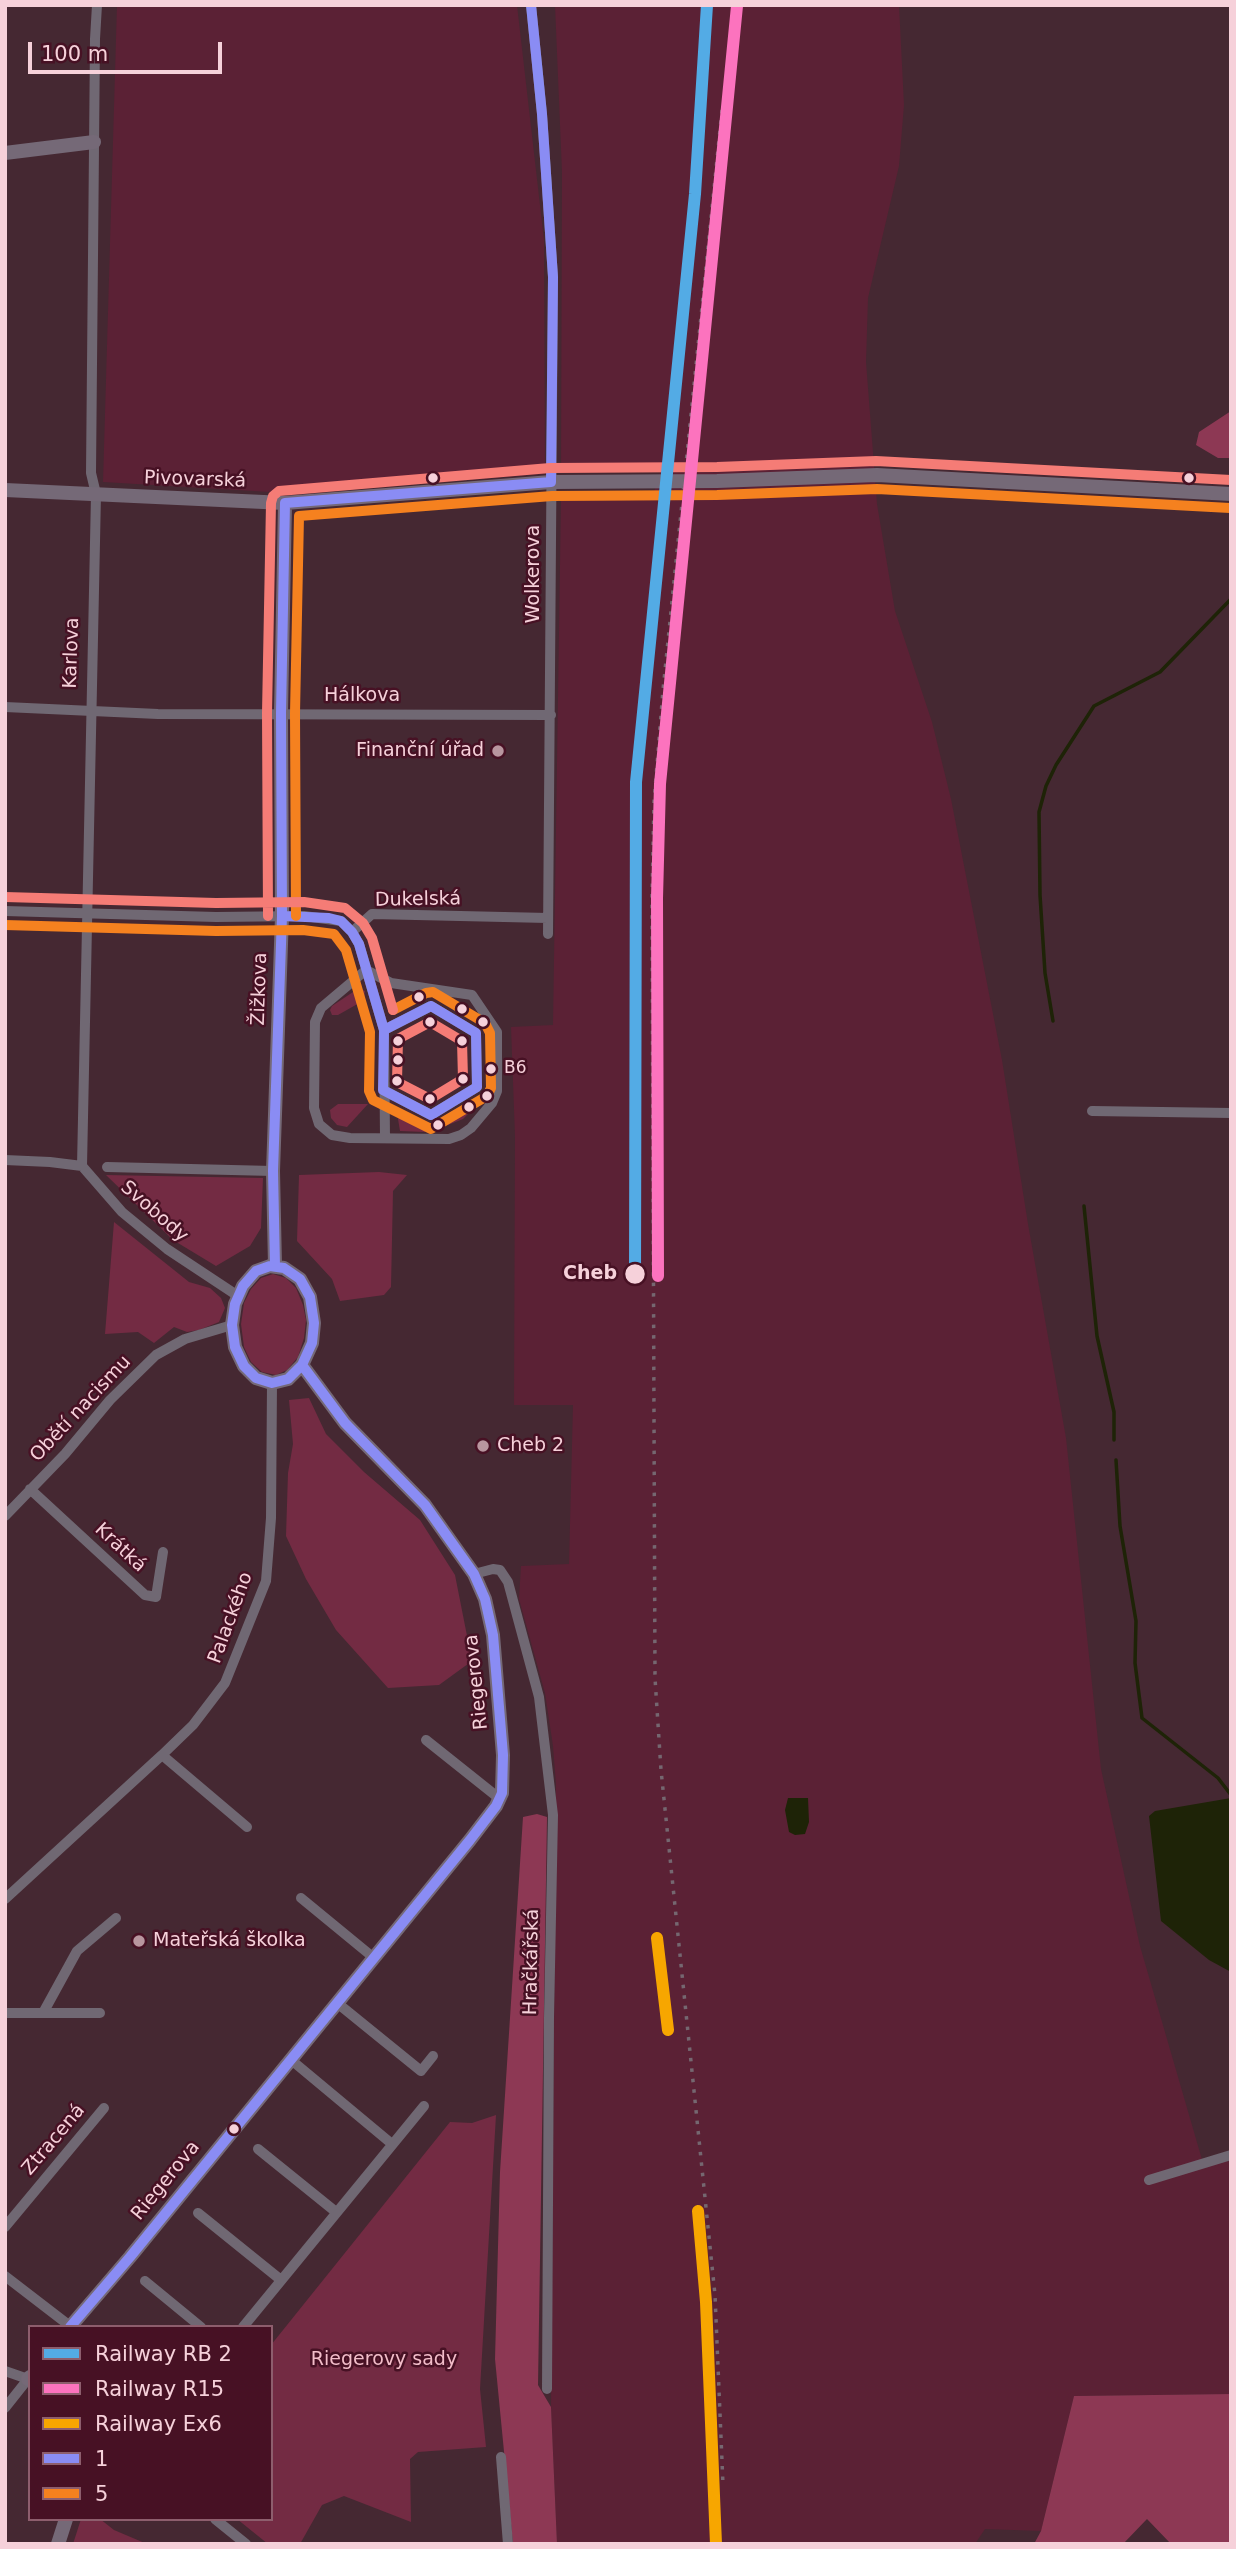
<!DOCTYPE html>
<html>
<head>
<meta charset="utf-8">
<style>
  body { margin:0 }
  #map { position:relative; width:1236px; height:2549px; overflow:hidden; background:#452832; font-family:"DejaVu Sans",sans-serif }
  canvas { display:block }
  .frame { position:absolute; inset:0; border:7px solid #f6d1da; pointer-events:none }
  .legend { position:absolute; left:28px; top:2325px; width:245px; height:196px; box-sizing:border-box; background:#471124; border:2px solid #8d5e6d; margin:0; padding:9px 12px; list-style:none; font-size:21px; color:#f6d1da }
  .legend li { display:flex; align-items:center; gap:14px; height:35px }
  .legend b { width:35px; border:2px solid #8d5e6d }
  .scale { position:absolute; left:28px; top:42px; width:194px; height:32px; box-sizing:border-box; border:4px solid #f6d1da; border-top:0; padding-left:9px; font-size:21px; line-height:24px; white-space:nowrap; color:#f6d1da; -webkit-text-stroke:5px #471124; paint-order:stroke }
</style>
</head>
<body>
<div id="map">
<canvas width="1236" height="2549"></canvas>
<div class="frame"></div>
<ul class="legend">
<li><b style="height:9px;background:#53abe5"></b>Railway RB 2</li>
<li><b style="height:9px;background:#fc73be"></b>Railway R15</li>
<li><b style="height:9px;background:#f7a600"></b>Railway Ex6</li>
<li><b style="height:9px;background:#8a8cf4"></b>1</li>
<li><b style="height:9px;background:#f5811f"></b>5</li>
</ul>
<div class="scale">100 m</div>
</div>
<script>
const g = document.querySelector('canvas').getContext('2d');
g.lineJoin = 'round';
function paint(path, color) {
  g.fillStyle = color;
  g.fill(path, 'evenodd');
}
function shape(rows) {
  const path = new Path2D();
  for (const r of rows) {
    path.moveTo(r[0], r[1]);
    for (let i = 2; i < r.length; i += 2) path.lineTo(r[i], r[i + 1]);
  }
  return path;
}
function trace(path, color, width, dash) {
  g.strokeStyle = color;
  g.lineWidth = width;
  g.lineCap = dash ? 'butt' : 'round';
  g.setLineDash(dash || []);
  g.stroke(path);
}
function label(font, color, halo, rows, align = 'center') {
  g.font = font + ' "DejaVu Sans",sans-serif';
  g.lineWidth = 5;
  g.setLineDash([]);
  g.textBaseline = 'middle';
  g.strokeStyle = halo;
  g.fillStyle = color;
  for (const [text, x, y, turn = 0] of rows) {
    g.save();
    g.translate(x, y);
    g.rotate((+turn || 0) * Math.PI / 180);
    g.textAlign = isNaN(turn) ? turn : align;
    if (halo) g.strokeText(text, 0, 0);
    g.fillText(text, 0, 0);
    g.restore();
  }
}
const built = shape([
  [117,5,517,5,544,240,545,474,287,493,103,482],
  [555,5,899,5,904,105,899,166,868,298,866,362,877,504,895,611,932,722,951,799,1002,1060,1028,1224,1066,1438,1101,1769,1140,1946,1203,2163,1230,2161,1231,2394,1074,2396,1041,2531,985,2529,975,2544,557,2544,551,2407,556,1784,553,1746,545,1693,519,1599,521,1566,569,1564,573,1405,514,1405,515,1136,511,1027,553,1025,561,500,653,495,661,469,561,468,562,172]
]);
const green = shape([
  [359,988,365,991,364,999,361,1002,338,1015,332,1015,330,1010,332,1006],
  [482,1094,484,1095,480,1102,463,1119,433,1131,433,1122,460,1115,472,1106],
  [338,1104,368,1104,347,1127,337,1125,331,1118,330,1110],
  [400,1116,425,1122,425,1132,400,1131,398,1119],
  [379,1172,407,1175,393,1191,391,1287,384,1295,340,1301,332,1279,297,1241,299,1175],
  [106,1175,263,1178,261,1228,250,1246,216,1266,173,1240],
  [114,1222,189,1282,210,1288,221,1298,225,1308,219,1322,199,1330,187,1332,174,1327,154,1343,138,1332,105,1334],
  [273,1274,286,1278,296,1288,303,1305,306,1320,304,1338,298,1357,287,1370,276,1375,262,1372,251,1362,244,1347,241,1324,244,1303,251,1289,261,1278],
  [309,1398,326,1434,364,1472,420,1520,455,1575,472,1661,439,1685,388,1688,336,1630,306,1579,286,1536,288,1473,293,1444,289,1400],
  [496,2115,480,2389,486,2447,418,2452,410,2459,411,2522,344,2496,322,2505,300,2544,268,2544,237,2519,271,2519,271,2345,450,2122,472,2123],
  [81,2519,100,2519,114,2530,147,2544,73,2544]
]);
const forest = shape([
  [1231,411,1231,458,1218,458,1196,445,1199,432],
  [537,1814,547,1817,538,2385,551,2407,557,2544,513,2544,495,2359,500,2172,523,1817],
  [1231,2394,1231,2544,1171,2544,1147,2519,1123,2544,1034,2544,1041,2531,1074,2396]
]);
const water = shape([
  [788,1798,808,1798,809,1822,805,1834,795,1835,789,1832,785,1810],
  [1231,1798,1231,1972,1209,1960,1161,1921,1149,1816,1155,1811]
]);
const stream = shape([
  [1053,1021,1045,973,1040,895,1039,812,1046,786,1056,765,1094,706,1160,672,1231,599],
  [1084,1206,1097,1336,1114,1412,1114,1440],
  [1116,1460,1120,1526,1136,1621,1135,1663,1142,1718,1218,1778,1231,1795]
]);
const street = shape([
  [531,5,542,114,553,277,548,934],
  [5,707,158,714,551,715],
  [5,911,216,917,304,916,341,921,352,932,359,944,384,1030,385,1138],
  [352,932,372,914,548,918],
  [366,970,391,983,472,995,497,1032,497,1091,492,1103,471,1128,461,1135,449,1139,350,1138,332,1135,319,1124,314,1108,315,1022,321,1008,366,970],
  [383,1090,431,1115,477,1087,476,1033,431,1006,384,1030],
  [1092,1111,1231,1113],
  [5,1160,50,1162,82,1166,122,1212,167,1249,238,1296],
  [82,1166,96,494,91,473,95,39,97,5],
  [107,1167,273,1171],
  [30,1489,145,1595,156,1597,163,1552],
  [5,1516,65,1454,110,1400,156,1355,185,1339,232,1325],
  [474,1574,493,1569,500,1570,508,1582,539,1697,553,1815,549,2018,547,2389],
  [426,1740,500,1799],
  [162,1755,247,1827],
  [301,1898,374,1958],
  [5,1899,162,1755,193,1725,225,1683,266,1581,271,1518,272,1383],
  [336,2002,421,2071,433,2056],
  [5,2013,100,2013],
  [43,2013,77,1951,116,1918],
  [290,2059,392,2144],
  [258,2149,336,2212],
  [1149,2180,1231,2155],
  [198,2213,281,2280],
  [5,2227,104,2108],
  [5,2276,70,2326],
  [145,2281,201,2327],
  [243,2327,424,2106],
  [5,2371,28,2379,5,2408],
  [501,2457,508,2544],
  [215,2519,246,2544]
]);
const secondary = shape([
  [5,153,94,142],
  [5,490,285,503,551,482,717,481,877,475,1231,494],
  [270,1266,284,1268,300,1279,310,1297,314,1323,312,1343,302,1365,288,1379,272,1383,256,1378,244,1366,235,1347,232,1325,235,1304,243,1286,256,1271,270,1266],
  [275,1266,273,1171,282,916,281,713,285,503],
  [70,2327,130,2257,470,1840,496,1806,502,1793,503,1755,493,1635,485,1599,474,1574,425,1505,345,1423,302,1365],
  [28,2379,30,2377],
  [58,2544,66,2519]
]);
const rail = shape([
  [722,110,663,690,654,802,652,898,655,1678,661,1770,715,2295,723,2485]
]);
const bus1 = shape([
  [282,916,329,918,341,921,352,932,359,944,384,1030],
  [431,1006,476,1033,477,1087,431,1115,383,1090,384,1030,431,1006],
  [270,1266,284,1268,300,1279,310,1297,314,1323,312,1343,302,1365,288,1379,272,1383,256,1378,244,1366,235,1347,232,1325,235,1304,243,1286,256,1271,270,1266],
  [275,1266,273,1171,282,916,281,713,285,503,551,482,553,277,542,114,531,5],
  [70,2327,130,2257,470,1840,496,1806,502,1793,503,1755,493,1635,485,1599,474,1574,425,1505,345,1423,302,1365]
]);
const bus2 = shape([
  [296,916,295,713,299,516,552,496,717,495,877,489,1230,508],
  [5,925,216,931,303,930,334,934,346,950,370,1032,369,1091,373,1100,431,1129,487,1096,491,1088,490,1033,485,1023,433,992,426,993,393,1010]
]);
const bus3 = shape([
  [5,897,216,903,304,902,345,908,363,923,372,938,393,1010],
  [268,916,267,713,271,503,273,496,279,491,550,468,717,467,876,461,1231,480],
  [430,1022,462,1041,463,1079,430,1099,397,1082,398,1039,430,1022]
]);
const rail1 = shape([
  [635,1276,636,782,695,194,707,5]
]);
const rail2 = shape([
  [658,1276,657,898,660,784,737,6]
]);
const rail3 = shape([
  [657,1938,668,2030],
  [698,2211,706,2302,716,2544]
]);
const markers = [
  [433,478,6,"#f6d1da"],
  [1189,478,6,"#f6d1da"],
  [498,751,7,"#b8969f"],
  [419,997,6,"#f6d1da"],
  [462,1009,6,"#f6d1da"],
  [430,1022,6,"#f6d1da"],
  [483,1022,6,"#f6d1da"],
  [398,1041,6,"#f6d1da"],
  [462,1041,6,"#f6d1da"],
  [398,1060,6,"#f6d1da"],
  [491,1069,6,"#f6d1da"],
  [463,1079,6,"#f6d1da"],
  [397,1081,6,"#f6d1da"],
  [487,1096,6,"#f6d1da"],
  [430,1099,6,"#f6d1da"],
  [469,1107,6,"#f6d1da"],
  [438,1125,6,"#f6d1da"],
  [635,1274,11,"#f6d1da"],
  [483,1446,7,"#b8969f"],
  [139,1941,7,"#b8969f"],
  [234,2129,6,"#f6d1da"]
];
const busNames = [
  ["B6",504,1069]
];
const streetNames = [
  ["Pivovarská",195,480,2],
  ["Wolkerova",534,574,-90],
  ["Karlova",72,653,-88],
  ["Hálkova",362,696],
  ["Dukelská",418,900,-1],
  ["Žižkova",260,989,-88],
  ["Svobody",154,1212,41],
  ["Obětí nacismu",81,1409,-47],
  ["Krátká",120,1548,43],
  ["Palackého",231,1618,-70],
  ["Riegerova",477,1682,-96],
  ["Hračkářská",532,1962,-89],
  ["Ztracená",54,2140,-50],
  ["Riegerova",166,2181,-51]
];
const poiNames = [
  ["Finanční úřad",484,751,"right"],
  ["Cheb 2",497,1446],
  ["Mateřská školka",153,1941]
];
const stopNames = [
  ["Cheb",617,1274]
];
const parkNames = [
  ["Riegerovy sady",384,2360]
];
paint(built, '#5b2135');
paint(green, '#732b43');
paint(forest, '#8d3854');
paint(water, '#1e2307');
trace(stream, '#1e2307', 3.5);
trace(street, '#706873', 10);
trace(secondary, '#756977', 14);
trace(rail, '#756770', 3.5, [3.5, 7]);
trace(bus1, '#8a8cf4', 10);
trace(bus2, '#f5811f', 10);
trace(bus3, '#f57c76', 10);
trace(rail1, '#53abe5', 12);
trace(rail2, '#fc73be', 12);
trace(rail3, '#f7a600', 12);
for (const [x, y, r, color] of markers) {
  const dot = new Path2D();
  dot.arc(x, y, r, 0, 2 * Math.PI);
  g.fillStyle = color;
  g.fill(dot);
  trace(dot, '#471124', 2.5);
}
label('17px', '#f6d1da', '#471124', busNames, 'left');
label('19px', '#f6d1da', '#471124', streetNames);
label('19px', '#f6d1da', '#471124', poiNames, 'left');
label('bold 19px', '#f6d1da', '#471124', stopNames, 'right');
label('19px', '#f2bdc9', '#471124', parkNames);
</script>
</body>
</html>
